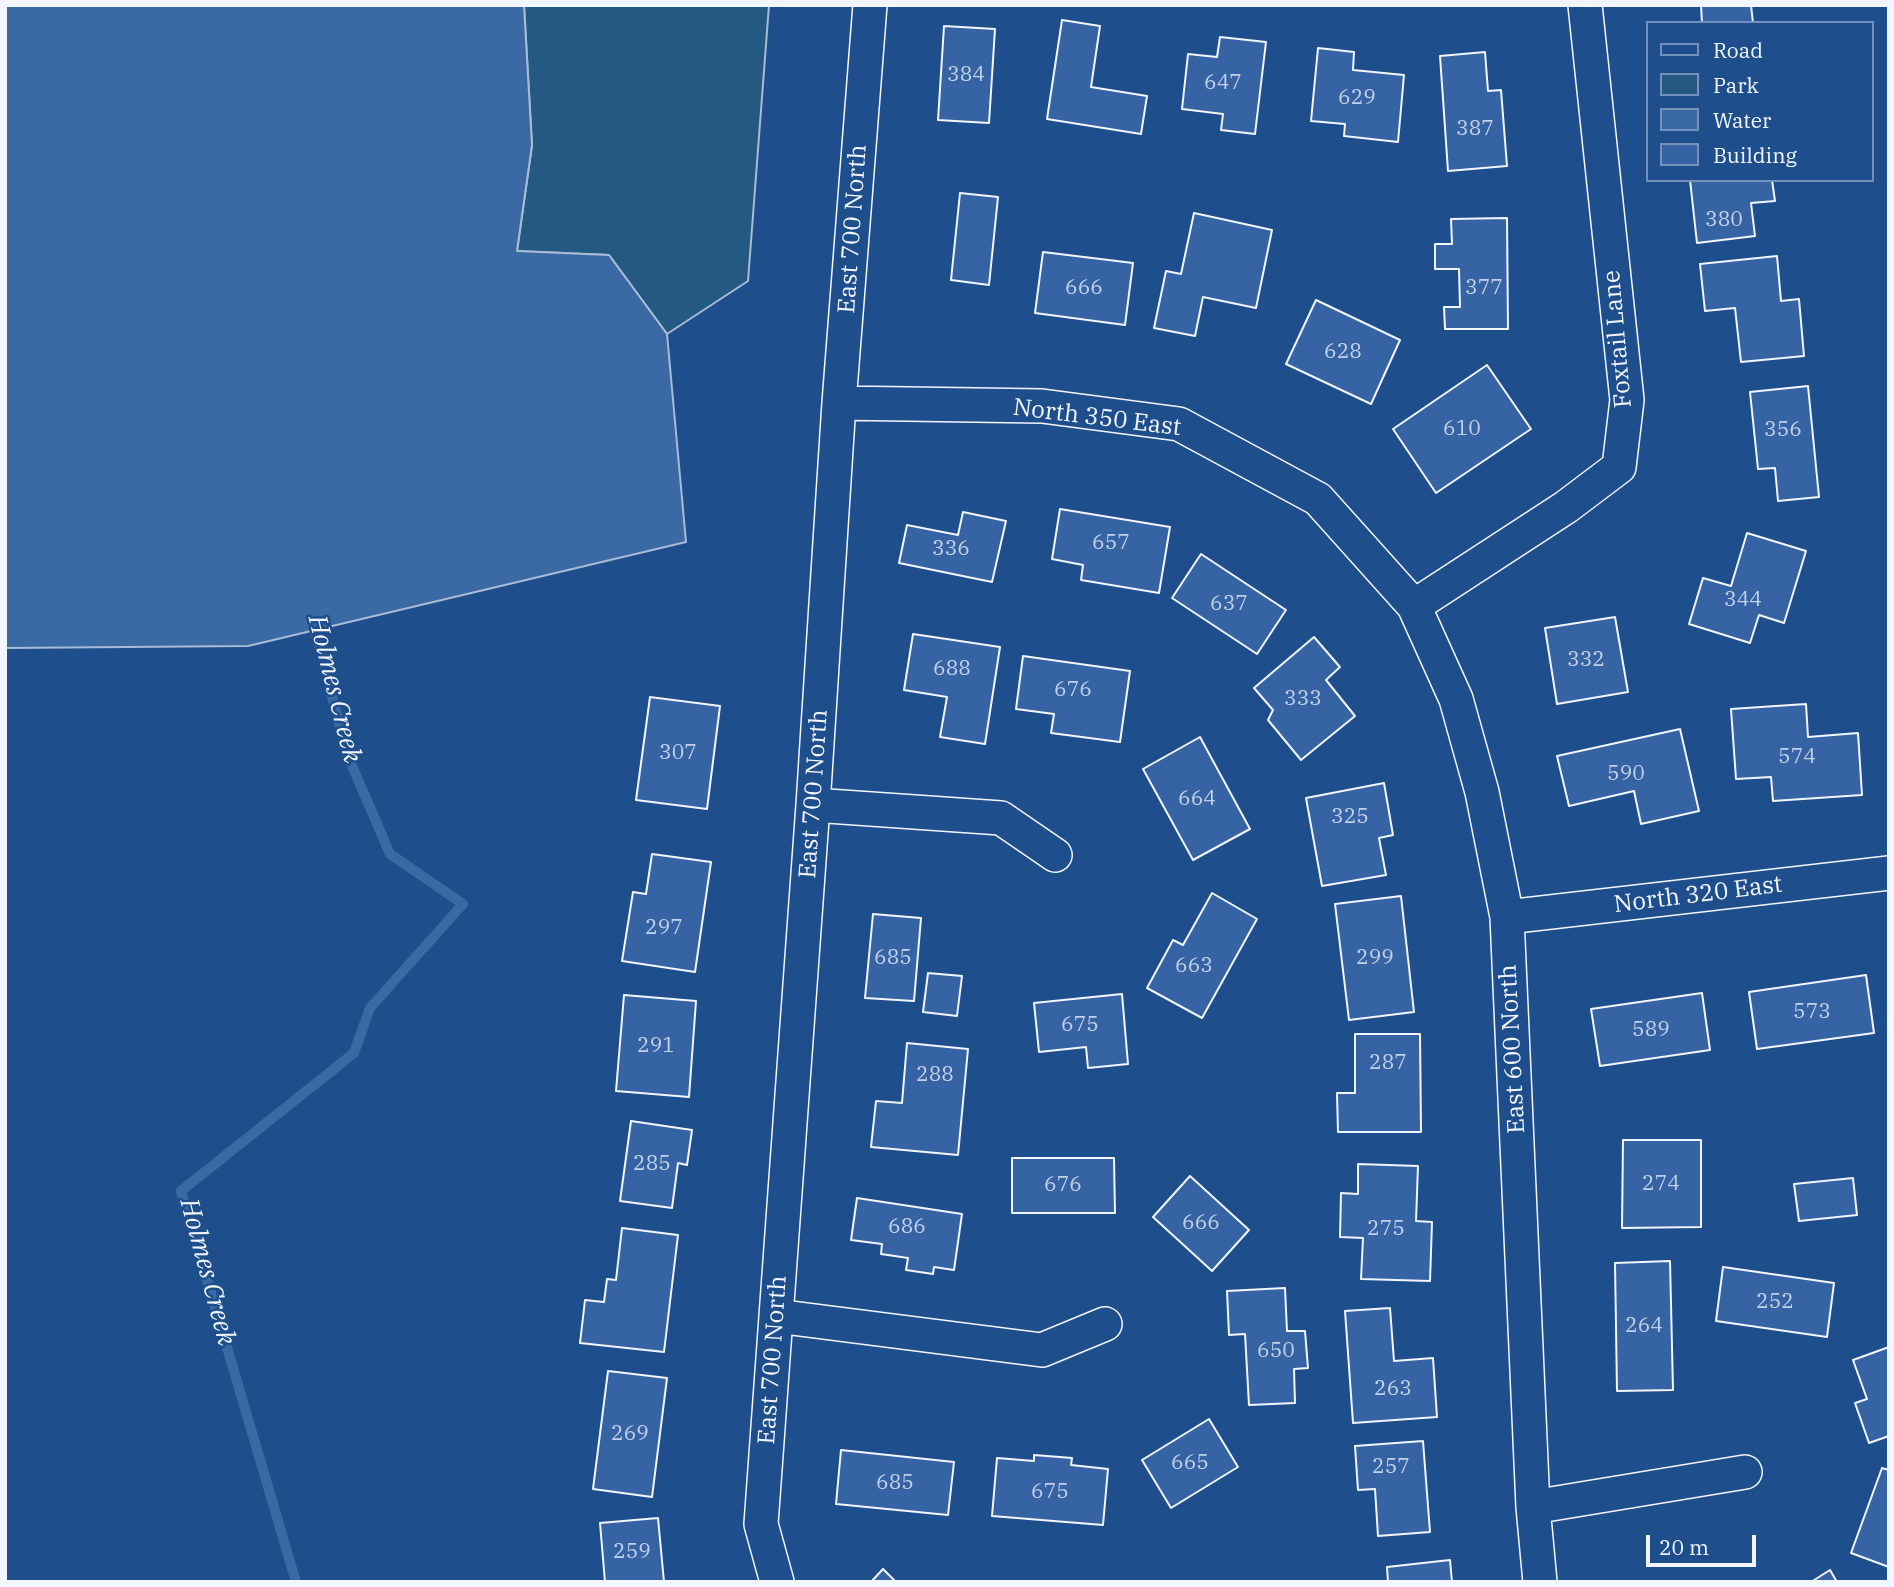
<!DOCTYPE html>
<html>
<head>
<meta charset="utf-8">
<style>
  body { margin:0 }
  #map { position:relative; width:1894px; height:1587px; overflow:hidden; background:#1f4e8c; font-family:"IBM Plex Serif",serif }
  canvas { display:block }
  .frame { position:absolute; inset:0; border:7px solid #f2f6ff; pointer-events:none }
  .legend { position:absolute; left:1646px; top:21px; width:228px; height:161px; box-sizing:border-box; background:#1f4e8c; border:2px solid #7391ba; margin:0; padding:9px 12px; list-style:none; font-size:21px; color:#f2f6ff }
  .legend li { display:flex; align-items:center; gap:14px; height:35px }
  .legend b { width:35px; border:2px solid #7391ba }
  .scale { position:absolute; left:1646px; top:1535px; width:110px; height:32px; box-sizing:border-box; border:4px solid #f2f6ff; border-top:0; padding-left:9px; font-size:21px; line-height:24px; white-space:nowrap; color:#f2f6ff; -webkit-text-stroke:5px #1f4e8c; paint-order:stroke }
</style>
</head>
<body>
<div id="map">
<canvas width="1894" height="1587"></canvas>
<div class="frame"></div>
<ul class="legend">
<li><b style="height:9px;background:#1f4e8c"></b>Road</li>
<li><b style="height:19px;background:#245a82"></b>Park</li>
<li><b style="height:19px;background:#3b69a3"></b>Water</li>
<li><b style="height:19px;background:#3563a3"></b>Building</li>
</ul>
<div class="scale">20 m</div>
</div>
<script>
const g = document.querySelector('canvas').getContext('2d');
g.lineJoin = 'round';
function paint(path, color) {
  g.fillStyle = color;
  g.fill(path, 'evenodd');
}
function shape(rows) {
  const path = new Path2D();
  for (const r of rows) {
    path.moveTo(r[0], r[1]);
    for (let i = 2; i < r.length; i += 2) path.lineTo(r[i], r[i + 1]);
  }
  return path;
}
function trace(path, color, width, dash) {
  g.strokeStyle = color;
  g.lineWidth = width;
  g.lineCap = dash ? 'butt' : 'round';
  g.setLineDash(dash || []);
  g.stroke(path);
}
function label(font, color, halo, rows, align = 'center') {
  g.font = font + ' "IBM Plex Serif",serif';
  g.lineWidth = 5;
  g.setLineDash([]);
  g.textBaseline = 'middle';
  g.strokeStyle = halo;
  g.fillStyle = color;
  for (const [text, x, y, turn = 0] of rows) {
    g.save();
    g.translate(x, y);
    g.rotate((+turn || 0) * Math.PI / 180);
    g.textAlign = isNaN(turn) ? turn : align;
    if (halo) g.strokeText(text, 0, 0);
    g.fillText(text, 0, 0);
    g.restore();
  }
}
const green = shape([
  [524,5,769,5,748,281,667,334,609,255,517,251,532,145,524,5]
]);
const water = shape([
  [5,5,524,5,532,145,517,251,609,255,667,334,686,542,248,646,5,648,5,5]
]);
const stream = shape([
  [296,1582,181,1191,354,1053,370,1008,463,904,390,854,347,754,312,619]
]);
const building = shape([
  [1701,5,1751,5,1753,23,1702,23,1701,5],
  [1062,20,1100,26,1091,87,1147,96,1141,134,1047,119,1062,20],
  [944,26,995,29,989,123,938,120,944,26],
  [1220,37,1266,42,1255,134,1221,130,1223,114,1182,109,1188,54,1217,57,1220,37],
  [1318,48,1354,52,1353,70,1404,75,1398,142,1344,136,1345,124,1311,121,1318,48],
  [1485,52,1488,91,1501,90,1507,166,1448,171,1440,56,1485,52],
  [1690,180,1772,180,1775,201,1751,203,1755,236,1697,243,1690,180],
  [960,193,998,197,989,285,951,280,960,193],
  [1194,213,1272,230,1256,308,1203,297,1195,336,1154,328,1166,271,1181,274,1194,213],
  [1507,218,1508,329,1445,329,1444,307,1460,307,1459,269,1435,269,1435,244,1452,244,1451,219,1507,218],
  [1043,252,1133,263,1125,325,1035,313,1043,252],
  [1777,256,1781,301,1799,299,1804,356,1741,362,1735,308,1705,311,1700,264,1777,256],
  [1316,300,1400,340,1371,404,1286,364,1316,300],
  [1487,365,1531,429,1436,493,1393,429,1487,365],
  [1808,386,1819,497,1778,501,1775,468,1758,469,1750,392,1808,386],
  [1060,509,1170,527,1159,593,1081,580,1083,565,1052,559,1060,509],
  [963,512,1006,521,992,582,899,563,907,525,958,535,963,512],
  [1747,533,1806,551,1784,623,1759,615,1750,643,1689,624,1703,578,1731,586,1747,533],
  [1201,554,1286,610,1257,654,1172,598,1201,554],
  [1615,617,1628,692,1557,704,1545,628,1615,617],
  [913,634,1000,647,985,744,940,737,947,697,904,690,913,634],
  [1314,637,1340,667,1326,680,1355,716,1301,760,1268,720,1273,710,1254,688,1314,637],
  [1023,656,1130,671,1120,742,1051,733,1054,714,1016,709,1023,656],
  [650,697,720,706,707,809,636,800,650,697],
  [1806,704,1808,737,1858,733,1862,795,1773,801,1771,777,1736,779,1731,709,1806,704],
  [1680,729,1699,811,1641,824,1634,791,1569,806,1557,756,1680,729],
  [1200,737,1250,829,1193,860,1143,769,1200,737],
  [1384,783,1393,835,1379,838,1386,875,1322,886,1306,798,1384,783],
  [652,854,711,862,695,972,622,961,633,892,646,894,652,854],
  [1212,893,1257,919,1202,1018,1147,988,1173,940,1183,945,1212,893],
  [1401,896,1414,1012,1349,1020,1335,904,1401,896],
  [873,914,921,918,914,1001,865,998,873,914],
  [928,973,962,976,957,1016,923,1012,928,973],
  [1866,975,1874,1033,1757,1049,1749,992,1866,975],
  [1702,993,1710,1050,1600,1066,1591,1009,1702,993],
  [1122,994,1128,1064,1088,1068,1086,1047,1039,1052,1034,1003,1122,994],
  [624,995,696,1001,689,1097,616,1091,624,995],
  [1355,1034,1420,1034,1421,1132,1338,1132,1337,1093,1355,1093,1355,1034],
  [907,1043,968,1049,958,1155,871,1147,876,1101,902,1103,907,1043],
  [631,1121,692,1130,687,1165,678,1163,672,1208,620,1201,631,1121],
  [1623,1140,1701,1140,1701,1227,1622,1228,1623,1140],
  [1012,1158,1114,1158,1115,1213,1012,1213,1012,1158],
  [1358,1164,1418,1166,1416,1221,1432,1222,1430,1281,1361,1279,1363,1238,1340,1237,1341,1193,1358,1194,1358,1164],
  [1190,1176,1249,1230,1212,1271,1153,1217,1190,1176],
  [1853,1178,1857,1215,1799,1221,1794,1184,1853,1178],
  [857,1198,962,1214,954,1270,934,1267,933,1274,906,1270,908,1258,881,1254,882,1244,851,1240,857,1198],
  [622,1228,678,1235,664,1352,580,1343,585,1300,604,1302,607,1279,616,1280,622,1228],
  [1670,1261,1673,1390,1617,1391,1615,1263,1670,1261],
  [1723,1267,1834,1283,1827,1337,1716,1321,1723,1267],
  [1285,1288,1287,1331,1305,1331,1308,1368,1294,1369,1295,1403,1249,1405,1245,1334,1229,1335,1227,1291,1285,1288],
  [1390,1308,1394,1361,1433,1358,1437,1417,1353,1423,1345,1311,1390,1308],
  [1889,1347,1889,1436,1869,1443,1855,1403,1867,1399,1853,1360,1889,1347],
  [608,1371,667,1378,652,1497,593,1489,608,1371],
  [1209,1419,1238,1467,1171,1508,1142,1460,1209,1419],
  [1423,1441,1430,1532,1378,1536,1375,1489,1358,1490,1355,1446,1423,1441],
  [841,1450,954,1462,948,1515,836,1504,841,1450],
  [1034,1455,1072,1458,1071,1465,1108,1469,1103,1525,992,1516,997,1458,1034,1461,1034,1455],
  [1882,1468,1889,1470,1889,1567,1851,1553,1882,1468],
  [658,1518,664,1582,605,1582,600,1523,658,1518],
  [1450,1560,1452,1582,1388,1582,1387,1567,1450,1560],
  [883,1569,896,1582,871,1582,883,1569],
  [1830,1570,1837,1582,1811,1582,1830,1570]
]);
const street = shape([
  [839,403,1042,406,1179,424,1318,499,1414,606,1456,699,1482,792,1507,917,1533,1507,1540,1582],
  [1414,606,1566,507,1619,467,1627,400,1585,5],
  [813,805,1001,818,1055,855],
  [1507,917,1889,873],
  [776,1316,1042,1350,1105,1324],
  [1533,1507,1745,1472],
  [777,1582,761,1524,813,805,839,403,870,5]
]);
const numberNames = [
  ["384",966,75],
  ["647",1223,83],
  ["629",1357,98],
  ["387",1475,129],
  ["380",1724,220],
  ["666",1084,288],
  ["377",1484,288],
  ["628",1343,352],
  ["610",1462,429],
  ["356",1783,430],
  ["657",1111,543],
  ["336",951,549],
  ["344",1743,600],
  ["637",1229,604],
  ["332",1586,660],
  ["688",952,669],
  ["676",1073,690],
  ["333",1303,699],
  ["307",678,753],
  ["574",1797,757],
  ["590",1626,774],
  ["664",1197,799],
  ["325",1350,817],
  ["297",664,928],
  ["685",893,958],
  ["299",1375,958],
  ["663",1194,966],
  ["573",1812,1012],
  ["675",1080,1025],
  ["589",1651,1030],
  ["291",656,1046],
  ["287",1388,1063],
  ["288",935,1075],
  ["285",652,1164],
  ["274",1661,1184],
  ["676",1063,1185],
  ["666",1201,1223],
  ["686",907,1227],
  ["275",1386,1229],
  ["252",1775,1302],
  ["264",1644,1326],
  ["650",1276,1351],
  ["263",1393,1389],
  ["269",630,1434],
  ["665",1190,1463],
  ["257",1391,1467],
  ["685",895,1483],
  ["675",1050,1492],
  ["259",632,1552]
];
const streetNames = [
  ["East 700 North",853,229,-86],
  ["Foxtail Lane",1618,339,-95],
  ["North 350 East",1097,418,7],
  ["East 700 North",814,794,-86],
  ["North 320 East",1698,895,-7],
  ["East 600 North",1513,1049,-93],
  ["East 700 North",773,1360,-86]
];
const waterNames = [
  ["Holmes Creek",334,689,76],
  ["Holmes Creek",207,1272,75]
];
paint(green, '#245a82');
trace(green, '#a8bbd7', 2);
paint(water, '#3b69a3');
trace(water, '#a8bbd7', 2);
trace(stream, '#3b69a3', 10);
paint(building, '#3563a3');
trace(building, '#f2f6ff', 2);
trace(street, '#f2f6ff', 36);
trace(street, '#1f4e8c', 33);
label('21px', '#c3d1e8', null, numberNames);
label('24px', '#f2f6ff', '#1f4e8c', streetNames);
label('italic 26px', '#f2f6ff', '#1f4e8c', waterNames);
</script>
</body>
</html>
